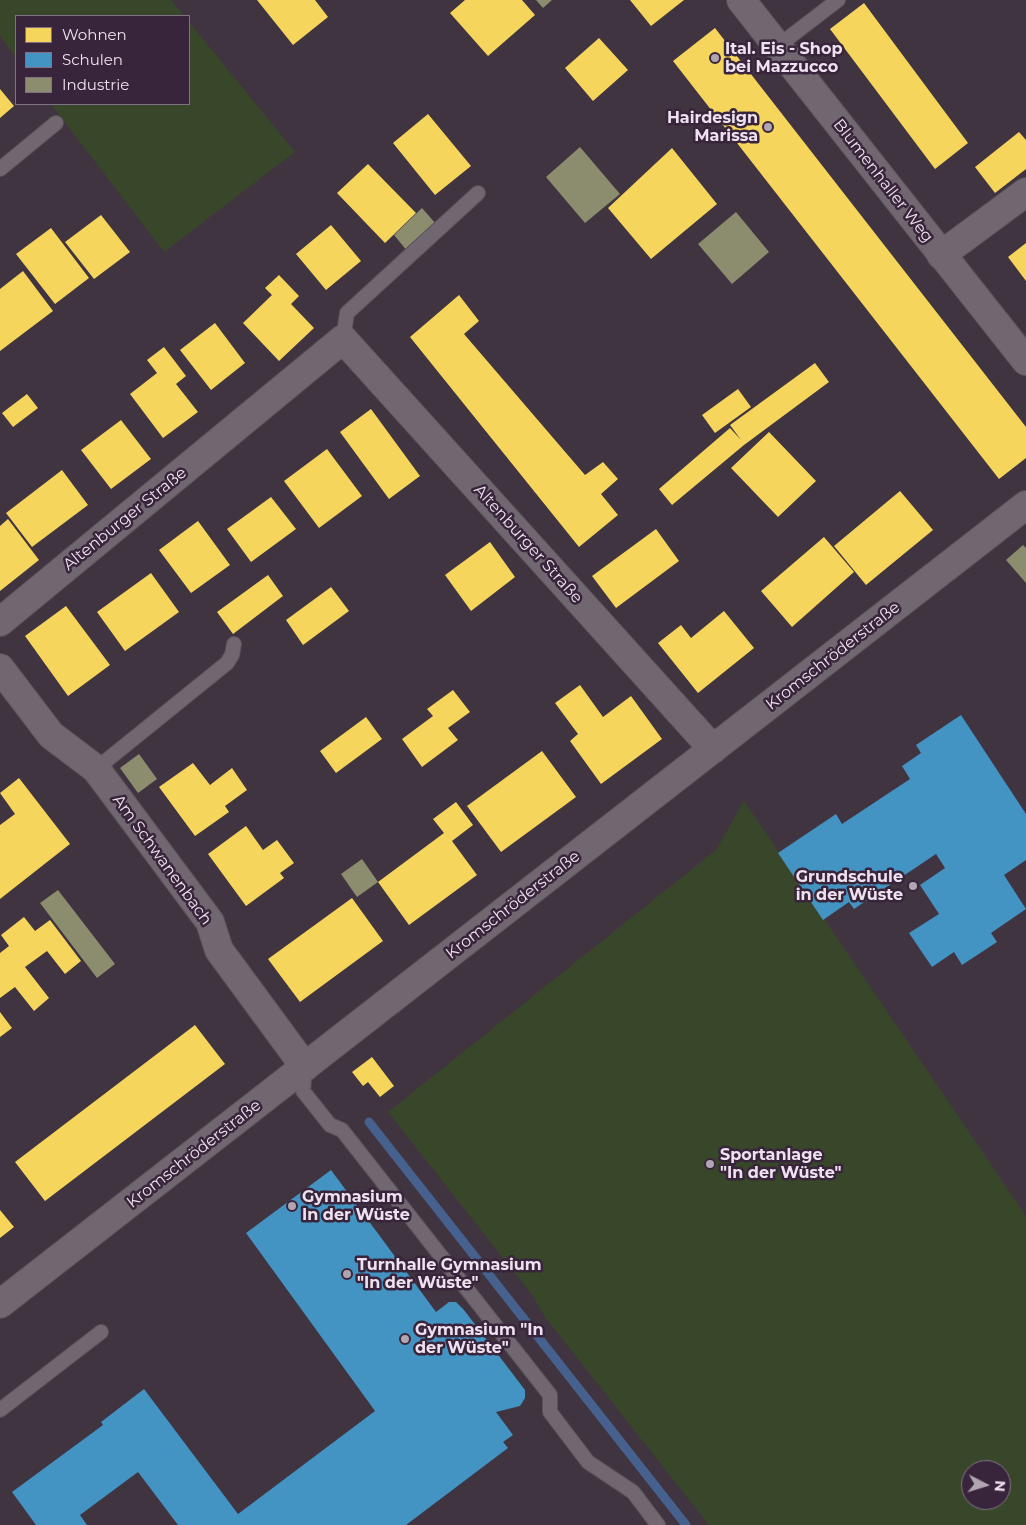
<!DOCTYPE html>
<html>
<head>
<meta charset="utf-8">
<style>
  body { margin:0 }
  #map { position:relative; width:1026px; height:1525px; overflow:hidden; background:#403440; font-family:Montserrat,sans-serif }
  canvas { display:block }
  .legend { position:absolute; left:15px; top:15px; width:175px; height:90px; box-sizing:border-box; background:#39253b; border:1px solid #827183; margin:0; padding:6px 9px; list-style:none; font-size:15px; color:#efe2f0 }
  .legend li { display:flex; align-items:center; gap:10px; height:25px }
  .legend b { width:25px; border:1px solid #827183 }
  .north { position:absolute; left:961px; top:1460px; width:50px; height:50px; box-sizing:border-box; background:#39253b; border:1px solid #827183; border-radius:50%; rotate:95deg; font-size:14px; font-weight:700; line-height:20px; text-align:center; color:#efe2f0 }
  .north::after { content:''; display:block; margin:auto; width:18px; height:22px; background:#b2a5b2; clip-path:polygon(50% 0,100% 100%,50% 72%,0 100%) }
</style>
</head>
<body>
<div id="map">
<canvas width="1026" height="1525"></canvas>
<ul class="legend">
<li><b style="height:14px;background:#f6d55c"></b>Wohnen</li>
<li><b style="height:14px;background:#4393c3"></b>Schulen</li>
<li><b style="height:14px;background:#8c8c6e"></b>Industrie</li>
</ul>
<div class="north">N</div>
</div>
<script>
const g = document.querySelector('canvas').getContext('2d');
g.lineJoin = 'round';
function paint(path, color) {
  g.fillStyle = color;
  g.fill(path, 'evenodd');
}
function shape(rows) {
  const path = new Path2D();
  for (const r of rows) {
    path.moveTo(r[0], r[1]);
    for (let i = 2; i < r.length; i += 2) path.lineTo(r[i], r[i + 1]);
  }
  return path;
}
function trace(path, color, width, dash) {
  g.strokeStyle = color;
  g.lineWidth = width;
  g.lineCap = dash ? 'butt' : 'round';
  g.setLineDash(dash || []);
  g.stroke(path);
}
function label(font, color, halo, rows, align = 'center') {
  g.font = font + ' Montserrat,sans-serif';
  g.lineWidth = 5;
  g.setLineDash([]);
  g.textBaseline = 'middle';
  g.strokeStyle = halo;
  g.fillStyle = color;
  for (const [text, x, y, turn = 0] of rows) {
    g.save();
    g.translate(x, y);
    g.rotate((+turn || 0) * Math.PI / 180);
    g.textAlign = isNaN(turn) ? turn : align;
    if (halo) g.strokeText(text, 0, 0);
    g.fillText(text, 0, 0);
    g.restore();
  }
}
const green = shape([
  [0,0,171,0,184,16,16,16,16,57,0,36],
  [189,22,295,152,164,252,51,104,189,104],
  [744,801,1026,1216,1026,1525,709,1525,545,1317,532,1295,388,1112,716,850],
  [971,1470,1001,1470,1001,1500,971,1500]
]);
const homes = shape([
  [257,0,315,0,328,17,293,45],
  [465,0,522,0,535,15,488,56,450,13],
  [630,0,684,0,651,26],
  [864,3,968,143,935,169,830,29],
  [715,28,1026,427,1026,458,999,479,673,61],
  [599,38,628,70,593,101,565,68],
  [0,89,14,106,0,118],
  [428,114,471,166,435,195,393,143],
  [1019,132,1026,140,1026,169,995,193,975,167],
  [672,148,717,204,651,259,608,208],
  [368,164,416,213,385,243,337,193],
  [101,215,130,252,94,279,65,242],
  [331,225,361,261,326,290,296,254],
  [51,228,89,278,55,304,16,254],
  [1026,243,1026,281,1008,257],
  [23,271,53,311,0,351,0,289],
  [279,275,299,296,291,304,314,328,279,361,243,323,272,295,265,288],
  [459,295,479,321,464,334,585,475,603,462,618,479,601,494,618,515,579,547,410,337],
  [215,323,245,363,211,390,180,350],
  [164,347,186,376,176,384,198,412,163,438,130,394,157,373,147,360],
  [815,363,829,382,744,445,672,505,659,489,730,428,741,440,730,425],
  [738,389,751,407,715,433,702,415],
  [27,394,38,408,13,427,2,413],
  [371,409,420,476,389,499,340,432],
  [121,420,151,459,111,489,81,450],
  [769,432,816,481,778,517,731,468],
  [327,449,362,496,319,528,284,481],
  [62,470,88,505,32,547,6,513],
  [900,491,933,530,866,585,834,546],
  [271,497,296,529,251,562,227,529],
  [8,519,39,560,0,591,0,526],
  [198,521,230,565,191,593,159,550],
  [656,529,679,561,616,608,592,576],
  [824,537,854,572,792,627,761,591],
  [490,542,515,577,471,611,445,575],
  [151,573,179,612,125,651,97,612],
  [268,575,283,596,233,634,217,612],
  [331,587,349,611,303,645,286,620],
  [66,606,110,665,68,696,25,636],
  [724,611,754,648,698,693,658,643,681,625,691,638],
  [580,685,603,717,631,696,662,739,601,784,570,741,578,734,555,703],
  [453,690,470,712,448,728,458,740,422,767,402,739,433,716,427,709],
  [366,717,382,739,336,773,320,751],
  [542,751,576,797,501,852,467,806],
  [193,763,210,785,232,768,247,790,225,806,229,812,195,836,159,787],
  [19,778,70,844,0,899,0,825,15,814,0,793],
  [456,802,473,825,452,841,477,875,409,925,378,882,444,833,433,819],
  [246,826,263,850,277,840,294,863,280,873,284,878,246,906,208,854],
  [352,898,383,941,300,1002,268,959],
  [24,917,35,931,50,920,81,961,65,974,47,951,25,967,49,998,34,1011,15,987,0,998,0,953,9,946,1,935],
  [0,1012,12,1028,0,1037],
  [195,1025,225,1064,45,1201,15,1162],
  [372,1057,394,1086,380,1097,368,1082,363,1086,352,1072],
  [0,1210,14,1227,0,1238]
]);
const schools = shape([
  [961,715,1026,814,1026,860,1004,875,1026,909,991,933,997,942,962,965,954,952,932,967,909,933,939,914,920,885,945,868,936,854,854,909,849,902,823,920,778,853,836,814,842,824,910,779,902,766,921,753,916,745],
  [331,1170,436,1312,449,1302,456,1302,464,1310,525,1390,525,1398,520,1406,496,1412,513,1435,503,1442,508,1448,406,1525,178,1525,138,1472,80,1515,87,1525,36,1525,12,1492,103,1425,101,1422,144,1389,238,1514,375,1411,246,1233]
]);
const industry = shape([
  [536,0,552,0,543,8],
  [580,147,620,194,585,223,546,177],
  [422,208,436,224,408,252,394,235],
  [736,212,769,252,732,284,698,244],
  [1023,545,1026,548,1026,583,1006,560],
  [139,754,157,779,138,793,120,768],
  [362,859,378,882,357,897,341,874],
  [58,890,115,964,97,978,40,903]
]);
const stream = shape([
  [369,1122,686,1525]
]);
const lane = shape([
  [778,46,838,0],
  [0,169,56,123],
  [343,339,347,313,478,193],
  [96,769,227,663,232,655,234,644],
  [305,1068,303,1091,330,1125,342,1130,550,1395,550,1412,588,1462,633,1492,658,1525],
  [0,1410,101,1332]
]);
const street = shape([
  [741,0,1026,361],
  [941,255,1026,192],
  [0,622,343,339,713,749],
  [0,668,51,735,96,769,210,922,219,950,305,1067],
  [0,1304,1026,505]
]);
const markers = [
  [715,58,5,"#b2a5b2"],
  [768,127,5,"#b2a5b2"],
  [913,886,5,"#b2a5b2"],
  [710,1164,5,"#b2a5b2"],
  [292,1206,5,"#b2a5b2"],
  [347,1274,5,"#b2a5b2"],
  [405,1339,5,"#b2a5b2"]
];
const poiNames = [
  ["Ital. Eis - Shop",725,49],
  ["bei Mazzucco",725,67],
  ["Hairdesign",758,118,"right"],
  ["Marissa",758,136,"right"],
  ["Grundschule",903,877,"right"],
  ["in der Wüste",903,895,"right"],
  ["Sportanlage",720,1155],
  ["\"In der Wüste\"",720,1173],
  ["Gymnasium",302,1197],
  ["In der Wüste",302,1215],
  ["Turnhalle Gymnasium",357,1265],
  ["\"In der Wüste\"",357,1283],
  ["Gymnasium \"In",415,1330],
  ["der Wüste\"",415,1348]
];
const streetNames = [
  ["Blumenhaller Weg",883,181,52],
  ["Altenburger Straße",125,519,-39],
  ["Altenburger Straße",528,544,48],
  ["Kromschröderstraße",833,656,-38],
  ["Am Schwanenbach",162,860,54],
  ["Kromschröderstraße",513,905,-38],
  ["Kromschröderstraße",194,1154,-38]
];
paint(green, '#38472a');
paint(homes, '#f6d55c');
paint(schools, '#4393c3');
paint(industry, '#8c8c6e');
trace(stream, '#47618f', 9);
trace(lane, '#5b515b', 16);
trace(street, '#5b515b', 30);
trace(lane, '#706770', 14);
trace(street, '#706770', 28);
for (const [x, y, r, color] of markers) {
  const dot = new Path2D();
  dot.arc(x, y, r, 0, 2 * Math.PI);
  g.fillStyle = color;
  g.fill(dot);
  trace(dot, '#39253b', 2);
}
label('bold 16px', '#efe2f0', '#39253b', poiNames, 'left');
label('16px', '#efe2f0', '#39253b', streetNames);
</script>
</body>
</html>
